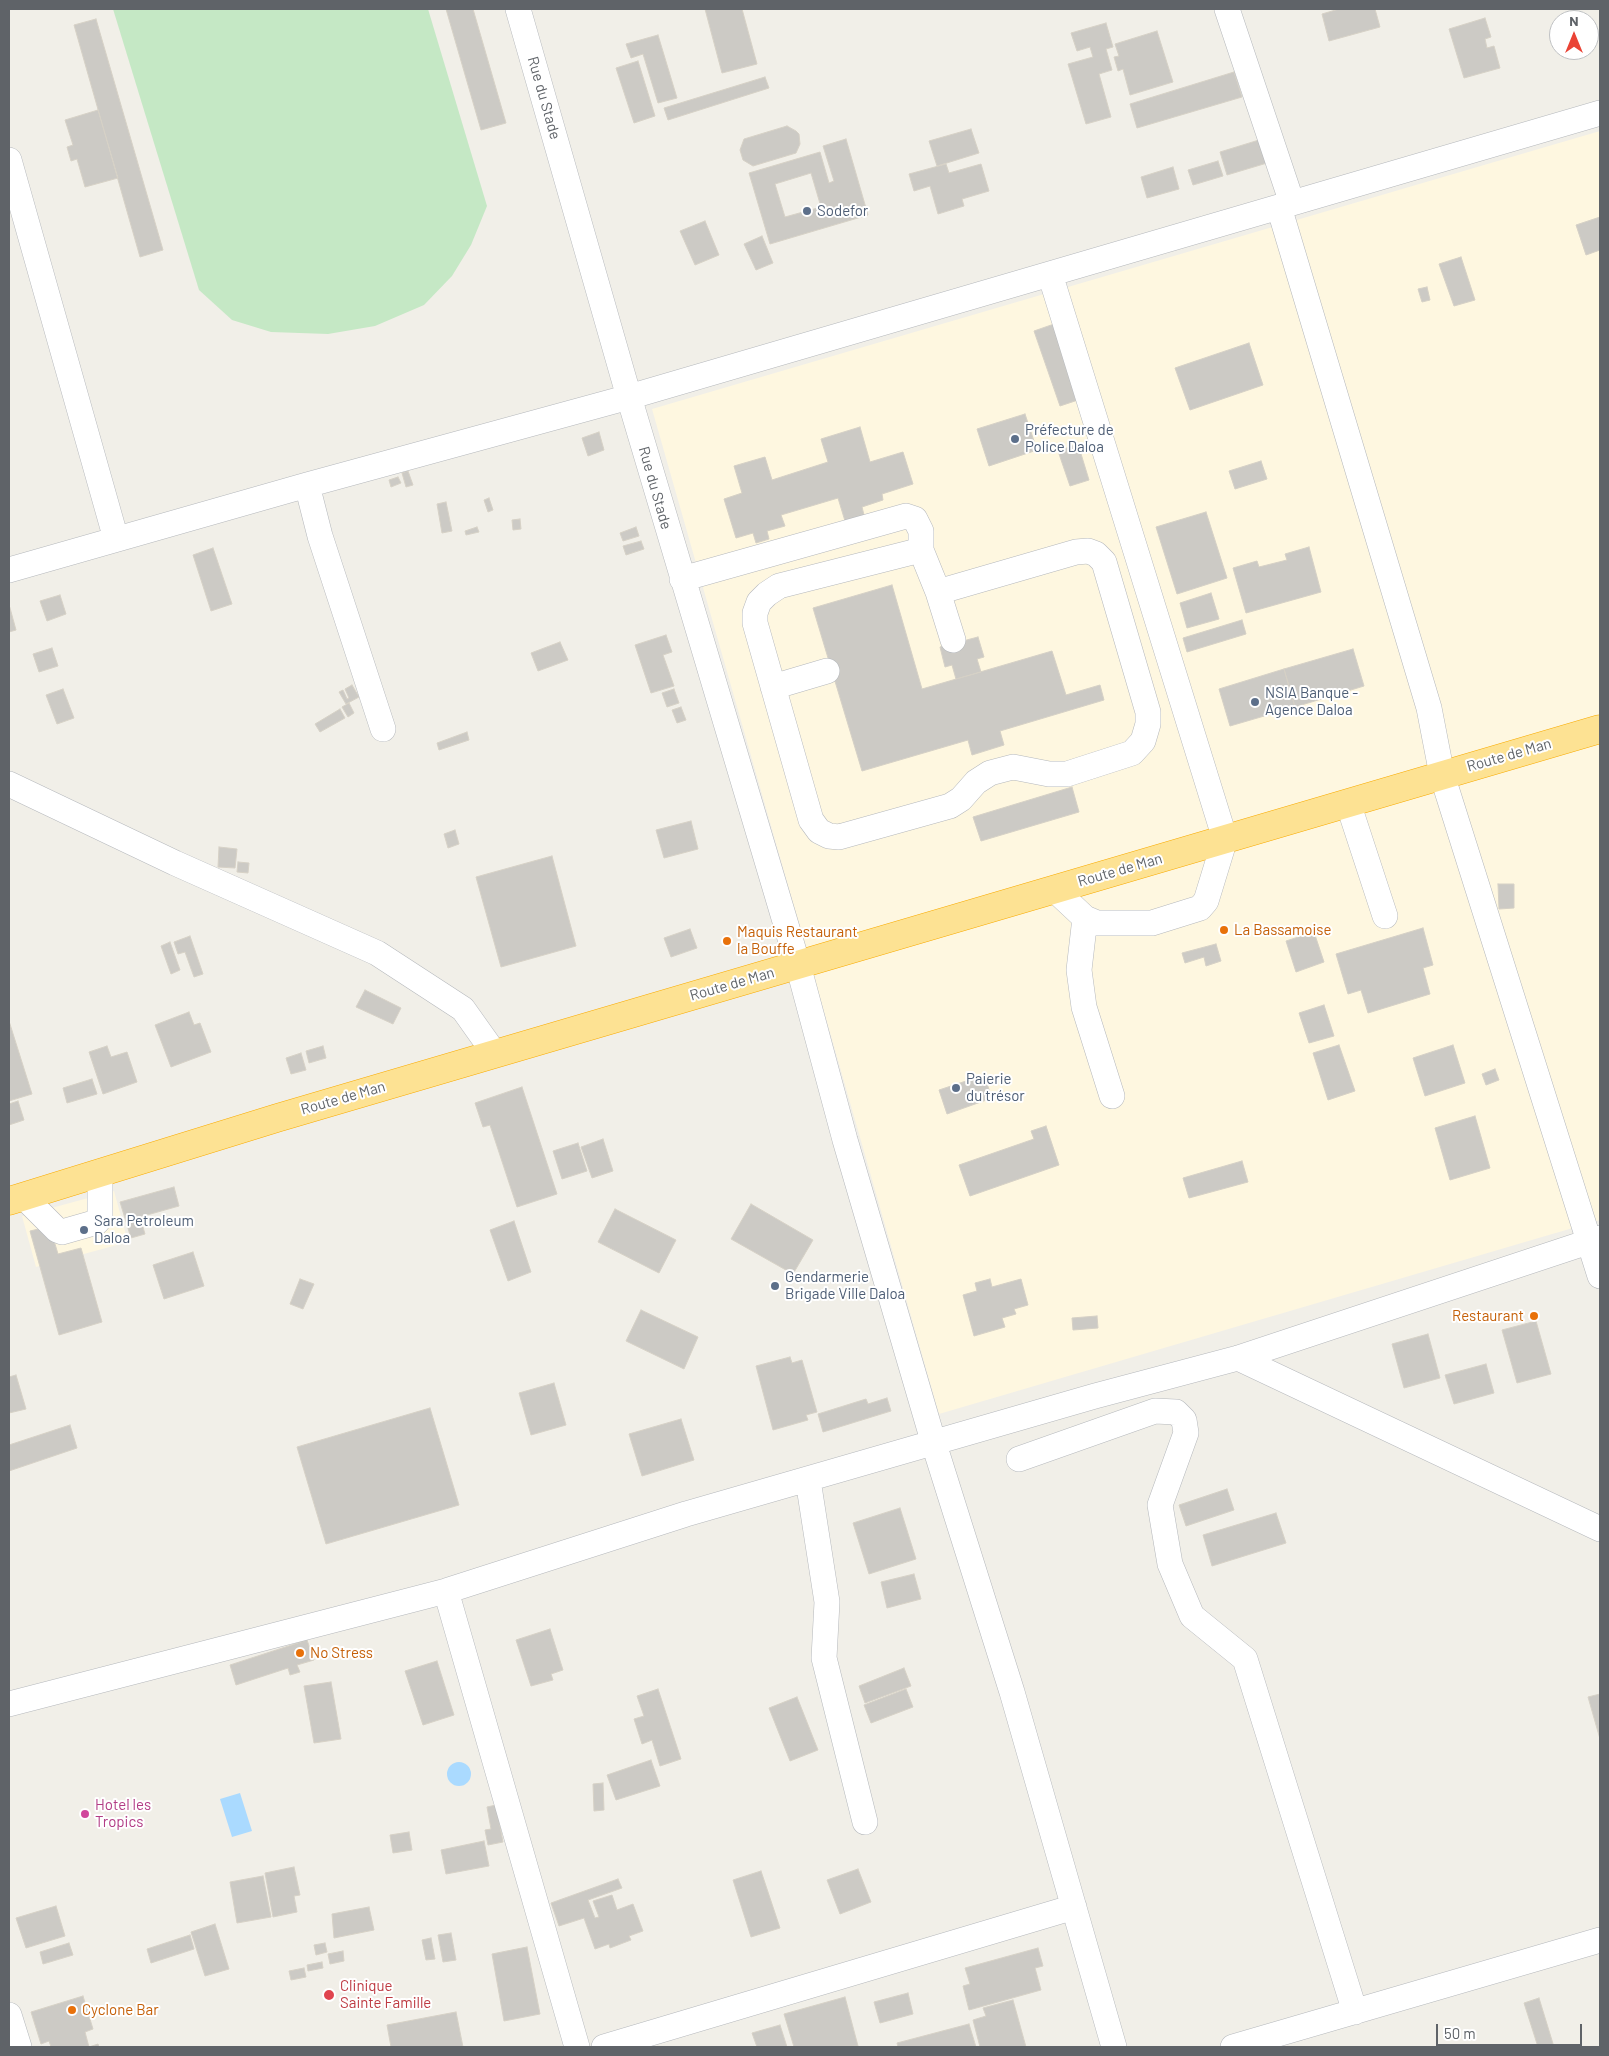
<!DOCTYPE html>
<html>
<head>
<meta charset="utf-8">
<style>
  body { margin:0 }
  #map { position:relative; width:1609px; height:2056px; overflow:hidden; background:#f1efe8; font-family:Barlow,sans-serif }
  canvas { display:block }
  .frame { position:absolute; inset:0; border:10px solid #5f6368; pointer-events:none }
  .north { position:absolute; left:1549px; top:10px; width:50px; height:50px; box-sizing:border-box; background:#fff; border:1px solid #bfc1c3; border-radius:50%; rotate:0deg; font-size:14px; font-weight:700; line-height:20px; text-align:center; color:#5f6368 }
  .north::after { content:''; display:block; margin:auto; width:18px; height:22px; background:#ea4335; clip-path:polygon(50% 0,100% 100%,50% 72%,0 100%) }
  .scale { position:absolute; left:1436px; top:2024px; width:146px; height:22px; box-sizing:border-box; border:2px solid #5f6368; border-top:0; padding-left:6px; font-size:15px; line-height:18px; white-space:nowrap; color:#5f6368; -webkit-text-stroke:4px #fff; paint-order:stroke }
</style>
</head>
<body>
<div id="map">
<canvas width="1609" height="2056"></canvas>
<div class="frame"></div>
<div class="north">N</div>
<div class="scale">50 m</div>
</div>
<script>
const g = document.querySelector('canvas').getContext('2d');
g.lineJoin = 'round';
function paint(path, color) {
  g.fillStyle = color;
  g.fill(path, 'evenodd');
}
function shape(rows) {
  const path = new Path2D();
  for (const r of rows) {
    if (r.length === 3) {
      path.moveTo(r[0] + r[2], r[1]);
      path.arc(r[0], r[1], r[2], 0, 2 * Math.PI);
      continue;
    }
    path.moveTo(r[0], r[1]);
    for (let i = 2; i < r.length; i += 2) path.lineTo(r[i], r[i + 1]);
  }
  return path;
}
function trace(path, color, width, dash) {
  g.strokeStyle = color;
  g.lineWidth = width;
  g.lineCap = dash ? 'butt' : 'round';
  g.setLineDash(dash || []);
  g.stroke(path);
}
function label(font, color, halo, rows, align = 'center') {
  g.font = font + ' Barlow,sans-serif';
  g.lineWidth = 4;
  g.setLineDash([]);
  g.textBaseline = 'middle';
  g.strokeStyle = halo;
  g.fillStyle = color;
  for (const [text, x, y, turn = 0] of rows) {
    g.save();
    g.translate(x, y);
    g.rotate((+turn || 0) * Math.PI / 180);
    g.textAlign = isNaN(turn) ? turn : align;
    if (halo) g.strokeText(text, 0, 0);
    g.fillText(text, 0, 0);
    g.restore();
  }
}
const commercial = shape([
  [1600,131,1600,1220,939,1414,652,409],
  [114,1191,128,1242,36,1267,22,1216]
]);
const green = shape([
  [113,9,428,9,487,206,471,245,452,276,424,305,375,326,328,334,271,332,232,320,199,290]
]);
const water = shape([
  [459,1774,12],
  [240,1793,252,1831,232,1837,220,1799]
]);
const building = shape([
  [446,9,473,9,506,123,481,130,446,9],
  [705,9,742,9,757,64,722,73,705,9],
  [1339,9,1375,9,1380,27,1329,41,1322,14,1339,9],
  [1485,18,1491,37,1485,39,1487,48,1494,46,1500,68,1464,78,1449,29,1485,18],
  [96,19,163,250,140,257,74,25,96,19],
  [1106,23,1113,47,1106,49,1112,70,1099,74,1111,117,1086,124,1068,64,1093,57,1090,47,1077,51,1071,33,1106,23],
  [1157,31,1173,82,1130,95,1123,69,1118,71,1114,57,1119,56,1115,44,1157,31],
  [658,35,677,98,658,103,643,54,631,58,626,44,658,35],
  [638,61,655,116,634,123,616,68,638,61],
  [1234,72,1242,97,1137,128,1130,104,1234,72],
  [765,77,769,88,668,120,664,108,765,77],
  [98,110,118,178,85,187,77,159,71,161,67,147,73,145,65,120,98,110],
  [787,126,796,131,799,134,800,144,796,153,753,166,743,160,740,150,744,139,787,126],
  [971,129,979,153,937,166,929,141,971,129],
  [846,139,868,215,770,244,749,173,820,152,829,183,834,181,823,146,846,139],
  [811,173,821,207,785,217,775,184,811,173],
  [1259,140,1267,163,1227,175,1220,152,1259,140],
  [1218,161,1223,176,1193,185,1188,170,1218,161],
  [946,164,949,173,981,164,989,191,962,199,964,206,938,214,930,186,914,191,909,174,946,164],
  [1173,167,1179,189,1147,198,1141,177,1173,167],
  [1600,217,1600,250,1586,255,1576,225,1600,217],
  [705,221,719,255,695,265,680,231,705,221],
  [762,236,773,263,756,270,744,244,762,236],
  [1461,257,1475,300,1454,306,1439,264,1461,257],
  [1427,287,1430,300,1422,302,1418,289,1427,287],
  [1057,323,1078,400,1060,406,1034,331,1057,323],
  [1249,343,1263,385,1190,410,1175,368,1249,343],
  [1025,414,1037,450,989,466,977,429,1025,414],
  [860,427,870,462,903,452,913,484,882,494,883,500,862,507,864,515,845,521,838,498,781,515,785,526,767,531,769,539,756,543,753,533,736,538,724,499,742,493,734,466,765,457,772,480,828,462,821,439,860,427],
  [599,432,604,450,588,456,582,438,599,432],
  [1078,444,1089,480,1070,486,1058,451,1078,444],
  [1261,461,1267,479,1235,489,1229,471,1261,461],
  [408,471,413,485,406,487,402,473,408,471],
  [398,477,401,483,391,487,389,480,398,477],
  [489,498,493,510,488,512,484,500,489,498],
  [446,502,452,531,442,533,437,504,446,502],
  [1206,512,1227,578,1177,594,1156,527,1206,512],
  [520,519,521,529,513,530,512,520,520,519],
  [477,527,479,532,466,535,465,531,477,527],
  [636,527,639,536,623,541,620,533,636,527],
  [641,541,644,549,626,555,623,546,641,541],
  [1309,547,1321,592,1246,613,1233,568,1257,561,1259,567,1287,560,1285,554,1309,547],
  [213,548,232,604,211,611,193,555,213,548],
  [892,585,922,689,1052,651,1066,695,1100,685,1104,700,1000,731,1004,745,972,755,968,740,862,771,813,608,892,585],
  [1211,593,1219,619,1187,628,1180,603,1211,593],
  [60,595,66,614,47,621,40,601,60,595],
  [10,608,16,630,9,632,9,609,10,608],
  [1242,620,1246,634,1187,652,1183,638,1242,620],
  [666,635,672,652,663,655,674,686,651,693,635,645,666,635],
  [978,637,984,657,977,659,981,672,956,679,952,665,945,667,940,647,978,637],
  [560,642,568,660,538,671,531,653,560,642],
  [52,648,58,666,39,672,33,654,52,648],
  [1353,649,1364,686,1295,707,1284,669,1353,649],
  [1284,669,1295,707,1230,726,1219,689,1284,669],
  [352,685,359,697,346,704,339,692,343,690,347,699,349,698,345,689,352,685],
  [63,689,74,718,57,724,46,695,63,689],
  [674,689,679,703,667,707,662,693,674,689],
  [349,703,354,713,348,717,342,707,349,703],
  [681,707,686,720,677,723,672,710,681,707],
  [340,709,345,718,320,732,315,724,340,709],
  [467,732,469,740,439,750,437,743,467,732],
  [1072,787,1079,812,981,841,973,817,1072,787],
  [691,821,698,849,664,858,656,830,691,821],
  [455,830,459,844,448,848,444,834,455,830],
  [219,847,237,849,235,868,218,867,219,847],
  [552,856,576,946,501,967,476,877,552,856],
  [238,862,249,863,248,873,237,872,238,862],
  [1498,884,1514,884,1514,908,1499,909,1498,884],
  [1423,928,1433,965,1423,968,1430,994,1368,1013,1361,990,1348,994,1336,954,1423,928],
  [690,929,697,948,671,957,664,938,690,929],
  [1314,932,1324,962,1296,972,1286,941,1314,932],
  [190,936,203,974,194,977,185,952,178,954,174,942,190,936],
  [170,942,180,970,171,974,161,946,170,942],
  [1216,944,1221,961,1206,966,1204,957,1185,963,1182,953,1216,944],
  [365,990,401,1008,393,1024,356,1007,365,990],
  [1324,1005,1334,1036,1309,1043,1299,1013,1324,1005],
  [189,1012,194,1025,200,1023,211,1052,171,1067,155,1025,189,1012],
  [9,1021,32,1094,9,1101,9,1021],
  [1339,1045,1355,1091,1328,1100,1313,1053,1339,1045],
  [1453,1045,1465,1083,1425,1096,1413,1058,1453,1045],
  [107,1046,111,1057,127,1052,137,1082,103,1094,89,1052,107,1046],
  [323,1046,326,1058,309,1063,306,1051,323,1046],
  [301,1053,306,1070,291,1074,286,1058,301,1053],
  [1495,1069,1499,1080,1486,1085,1482,1074,1495,1069],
  [984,1075,992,1098,947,1114,939,1090,984,1075],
  [92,1079,97,1094,67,1103,63,1088,92,1079],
  [522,1087,557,1194,517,1207,490,1125,483,1127,475,1103,522,1087],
  [18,1101,24,1120,9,1125,9,1104,18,1101],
  [1475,1116,1490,1168,1450,1180,1435,1128,1475,1116],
  [1046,1126,1059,1165,970,1196,959,1165,1034,1139,1031,1131,1046,1126],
  [603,1139,613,1171,592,1178,581,1147,603,1139],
  [578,1143,587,1171,562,1179,553,1151,578,1143],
  [1242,1161,1248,1182,1189,1198,1183,1178,1242,1161],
  [174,1187,179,1206,140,1217,145,1234,131,1238,120,1202,174,1187],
  [751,1204,813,1240,793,1274,731,1239,751,1204],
  [615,1209,676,1240,659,1273,598,1242,615,1209],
  [514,1221,531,1272,508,1281,490,1230,514,1221],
  [43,1228,52,1234,58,1254,81,1248,102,1322,59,1335,30,1231,43,1228],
  [193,1252,204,1286,164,1299,153,1265,193,1252],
  [300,1279,314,1284,303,1309,290,1304,300,1279],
  [990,1279,992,1287,1021,1279,1028,1305,1014,1309,1016,1314,1002,1318,1005,1327,974,1336,963,1295,977,1291,975,1283,990,1279],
  [641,1310,698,1337,684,1369,626,1341,641,1310],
  [1097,1316,1098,1328,1073,1330,1072,1318,1097,1316],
  [1536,1321,1551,1374,1517,1383,1502,1330,1536,1321],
  [1428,1334,1440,1378,1404,1388,1392,1344,1428,1334],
  [790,1357,792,1363,802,1360,817,1412,806,1415,808,1420,773,1430,756,1366,790,1357],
  [1486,1364,1494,1393,1454,1404,1445,1375,1486,1364],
  [16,1375,26,1409,9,1413,9,1377,16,1375],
  [554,1383,566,1425,531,1435,519,1393,554,1383],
  [887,1398,891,1411,823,1432,818,1414,866,1399,868,1404,887,1398],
  [430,1408,459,1505,326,1544,297,1447,430,1408],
  [681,1419,694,1460,642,1476,629,1434,681,1419],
  [70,1425,77,1448,9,1471,9,1445,70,1425],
  [1227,1489,1234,1510,1186,1526,1179,1505,1227,1489],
  [900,1508,916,1559,869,1574,853,1523,900,1508],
  [1276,1513,1286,1543,1212,1566,1203,1535,1276,1513],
  [914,1574,921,1599,887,1608,881,1582,914,1574],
  [550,1629,563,1670,551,1674,553,1680,531,1686,516,1640,550,1629],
  [307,1640,314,1660,297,1665,300,1672,290,1675,288,1668,236,1685,230,1665,307,1640],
  [437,1661,454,1715,423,1725,405,1671,437,1661],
  [904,1668,911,1686,865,1703,859,1686,904,1668],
  [331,1682,341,1739,314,1743,304,1686,331,1682],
  [658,1689,681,1759,660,1766,652,1740,642,1744,634,1719,644,1716,637,1696,658,1689],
  [906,1689,913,1707,871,1723,864,1705,906,1689],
  [1600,1694,1600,1739,1588,1697,1600,1694],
  [797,1697,818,1750,790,1761,769,1708,797,1697],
  [651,1760,660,1786,616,1800,607,1775,651,1760],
  [603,1783,604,1810,594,1811,593,1784,603,1783],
  [496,1805,503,1842,488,1845,485,1830,491,1829,487,1807,496,1805],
  [409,1832,412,1850,393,1853,390,1835,409,1832],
  [484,1841,489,1866,446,1874,441,1850,484,1841],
  [294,1867,300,1895,294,1896,297,1912,273,1917,265,1873,294,1867],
  [858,1869,871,1902,840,1914,827,1880,858,1869],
  [761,1871,780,1928,751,1937,733,1880,761,1871],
  [263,1876,271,1917,237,1923,230,1882,263,1876],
  [618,1879,622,1888,588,1900,595,1918,599,1917,593,1901,612,1895,617,1910,633,1904,643,1931,629,1936,631,1940,610,1948,609,1944,595,1949,584,1918,559,1926,551,1903,618,1879],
  [56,1906,65,1936,26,1948,16,1918,56,1906],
  [369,1907,374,1930,334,1938,332,1914,369,1907],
  [215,1924,229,1969,205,1976,191,1932,215,1924],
  [451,1933,456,1960,443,1962,438,1935,451,1933],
  [190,1935,194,1949,151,1963,147,1949,190,1935],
  [431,1938,435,1959,426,1960,422,1940,431,1938],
  [69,1943,73,1955,43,1964,40,1952,69,1943],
  [325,1943,327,1952,316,1955,314,1945,325,1943],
  [527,1947,540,2014,504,2021,492,1954,527,1947],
  [1038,1948,1043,1966,1035,1968,1041,1990,969,2010,963,1986,970,1984,965,1968,1038,1948],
  [343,1951,344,1961,330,1964,328,1954,343,1951],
  [322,1962,323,1968,308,1971,307,1965,322,1962],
  [304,1968,306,1977,291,1980,289,1971,304,1968],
  [908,1993,913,2014,880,2023,874,2002,908,1993],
  [83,1996,93,2029,85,2032,89,2047,98,2044,99,2047,51,2047,49,2041,41,2044,31,2012,83,1996],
  [845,1997,858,2046,794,2047,784,2014,845,1997],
  [1539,1998,1554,2047,1538,2047,1524,2003,1539,1998],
  [1013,2000,1026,2047,980,2047,973,2020,986,2016,983,2008,1013,2000],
  [456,2012,463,2047,391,2047,387,2025,456,2012],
  [969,2024,976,2047,898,2047,897,2043,969,2024],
  [780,2025,787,2047,757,2047,752,2033,780,2025]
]);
const minor = shape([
  [518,9,629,397,798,965,845,1140,934,1444,1012,1692,1114,2047],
  [1227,9,1292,203],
  [9,160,116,539],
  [1279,207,1429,708,1442,775,1600,1276],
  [1050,274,1225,839,1206,901,1200,908,1152,923,1097,923,1085,918,1054,889],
  [307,485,320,536,383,729],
  [921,550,779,586,767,594,759,602,755,613,755,623,811,820,819,831,829,836,839,837,950,806,961,799,976,782,990,773,1013,767,1049,774,1067,774,1132,753,1143,741,1148,724,1148,712,1104,562,1096,554,1088,551,1076,552,938,592],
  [9,570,307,485,629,397,1600,113],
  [682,579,906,516,915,519,921,531,921,550,938,592,953,640],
  [773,687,827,671],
  [9,784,175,863,377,953,463,1009,495,1054],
  [1348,803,1385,916],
  [1085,918,1079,970,1084,1007,1112,1096],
  [23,1196,57,1230,62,1232,97,1222,100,1218,100,1172],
  [1238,1358,1600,1529],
  [1019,1459,1155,1411,1176,1412,1184,1420,1186,1433,1160,1505,1170,1564,1192,1616,1245,1659,1355,2012],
  [808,1480,827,1602,824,1658,865,1822],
  [446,1591,577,2047],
  [9,1704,446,1591,686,1514,1095,1396,1238,1358,1600,1238],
  [9,2015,19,2047],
  [604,2047,1074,1907],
  [1233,2047,1600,1940]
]);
const highway = shape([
  [9,1201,277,1118,1600,729]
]);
const markers = [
  [807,211,5,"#5c6f8a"],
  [1015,439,5,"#5c6f8a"],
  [1255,702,5,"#5c6f8a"],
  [1224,930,5,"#e8710a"],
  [727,941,5,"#e8710a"],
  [956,1088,5,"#5c6f8a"],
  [84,1230,5,"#5c6f8a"],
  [775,1286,5,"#5c6f8a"],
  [1534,1316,5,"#e8710a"],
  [300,1653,5,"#e8710a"],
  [85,1814,5,"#d1479c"],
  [329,1995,6,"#e0444e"],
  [72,2010,5,"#e8710a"]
];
const streetNames = [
  ["Rue du Stade",544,98,74],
  ["Rue du Stade",655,488,74],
  ["Route de Man",1509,755,-16],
  ["Route de Man",1120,870,-16],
  ["Route de Man",732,984,-16],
  ["Route de Man",343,1098,-16]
];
const serviceNames = [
  ["Sodefor",817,211],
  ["Préfecture de",1025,430],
  ["Police Daloa",1025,447],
  ["NSIA Banque -",1265,693],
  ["Agence Daloa",1265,710],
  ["Paierie",966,1079],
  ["du trésor",966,1096],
  ["Sara Petroleum",94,1221],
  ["Daloa",94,1238],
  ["Gendarmerie",785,1277],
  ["Brigade Ville Daloa",785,1294]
];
const foodNames = [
  ["La Bassamoise",1234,930],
  ["Maquis Restaurant",737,932],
  ["la Bouffe",737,949],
  ["Restaurant",1524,1316,"right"],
  ["No Stress",310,1653],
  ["Cyclone Bar",82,2010]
];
const hotelNames = [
  ["Hotel les",95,1805],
  ["Tropics",95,1822]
];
const healthNames = [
  ["Clinique",340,1986],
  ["Sainte Famille",340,2003]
];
paint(commercial, '#fef7e0');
paint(green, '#c5e8c5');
paint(water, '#aadaff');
paint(building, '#cccac5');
trace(building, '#d6d1c6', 1);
trace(minor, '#b5b8bc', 26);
trace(highway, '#f9ab00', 29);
trace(minor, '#fff', 25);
trace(highway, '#fde293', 28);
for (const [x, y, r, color] of markers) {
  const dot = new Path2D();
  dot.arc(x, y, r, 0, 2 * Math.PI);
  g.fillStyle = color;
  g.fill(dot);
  trace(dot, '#fff', 2);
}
label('15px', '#5f6368', '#fff', streetNames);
label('15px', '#4e5e75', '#fff', serviceNames, 'left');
label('15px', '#c56008', '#fff', foodNames, 'left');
label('15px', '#b23c85', '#fff', hotelNames, 'left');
label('15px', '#be3a42', '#fff', healthNames, 'left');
</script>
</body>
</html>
